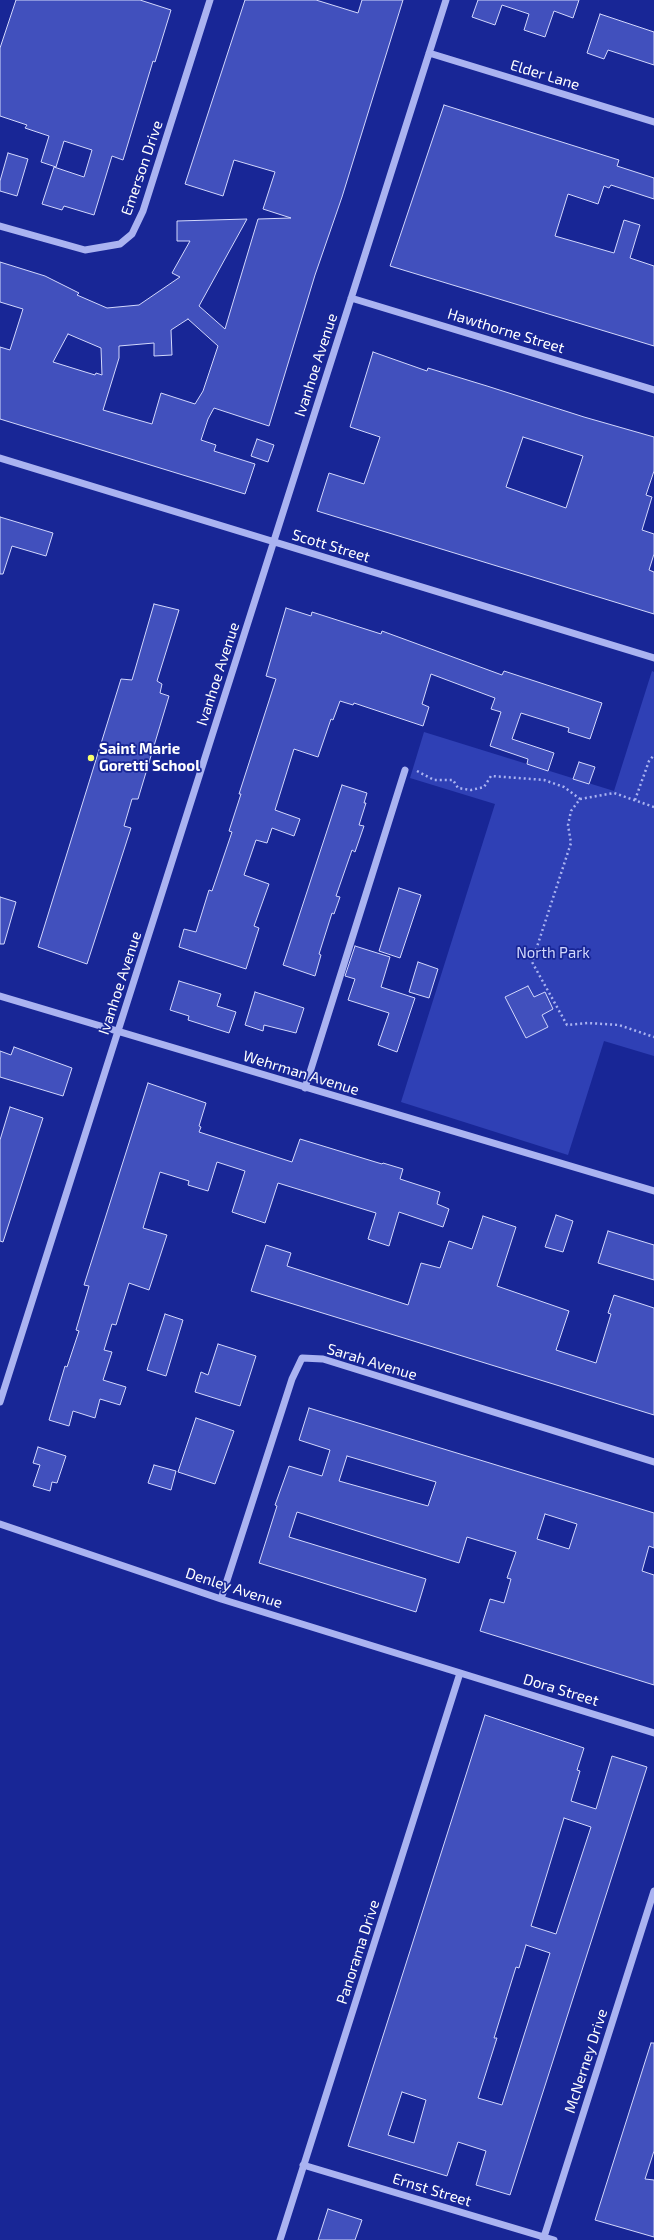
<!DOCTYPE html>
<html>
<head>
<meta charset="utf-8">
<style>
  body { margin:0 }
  canvas { display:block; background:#182696 }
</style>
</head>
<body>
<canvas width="654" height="2240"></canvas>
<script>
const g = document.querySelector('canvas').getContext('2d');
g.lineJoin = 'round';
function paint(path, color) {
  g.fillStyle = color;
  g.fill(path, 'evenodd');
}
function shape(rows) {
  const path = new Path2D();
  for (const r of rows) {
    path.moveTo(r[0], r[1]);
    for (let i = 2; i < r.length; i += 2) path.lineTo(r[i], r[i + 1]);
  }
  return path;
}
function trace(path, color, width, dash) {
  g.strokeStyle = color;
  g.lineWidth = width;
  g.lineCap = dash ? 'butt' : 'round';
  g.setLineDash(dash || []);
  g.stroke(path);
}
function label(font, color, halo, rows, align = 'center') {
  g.font = font + ' "Exo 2",sans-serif';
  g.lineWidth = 3.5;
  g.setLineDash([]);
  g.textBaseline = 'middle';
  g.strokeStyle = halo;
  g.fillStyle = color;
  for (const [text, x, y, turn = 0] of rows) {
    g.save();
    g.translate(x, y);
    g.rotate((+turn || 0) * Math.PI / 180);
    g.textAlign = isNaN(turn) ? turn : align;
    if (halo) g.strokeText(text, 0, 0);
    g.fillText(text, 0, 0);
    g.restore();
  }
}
const green = shape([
  [652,671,654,672,654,1056,604,1041,568,1155,401,1102,495,804,410,778,424,732,614,791]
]);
const building = shape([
  [16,0,140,0,171,10,155,62,153,61,123,160,112,156,94,215,64,206,62,210,42,204,54,167,84,177,92,150,64,141,56,167,41,162,49,136,25,128,27,125,0,116,0,48,16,0],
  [245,0,316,0,358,13,362,0,403,0,342,197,315,275,269,426,214,408,208,419,201,440,216,445,214,451,255,464,245,494,0,419,0,347,10,350,23,309,0,302,0,262,45,276,79,293,77,295,107,308,139,305,180,277,172,273,190,241,177,241,177,221,247,219,199,306,225,329,258,219,291,218,263,209,275,172,234,160,223,196,185,184,245,0],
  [188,319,218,346,203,391,195,404,161,393,152,424,103,410,119,358,119,346,154,343,154,356,172,355,171,330,188,319],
  [68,334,101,348,102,375,96,373,95,375,53,362,68,334],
  [478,0,579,0,573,18,554,11,545,37,524,30,529,14,502,5,495,25,472,17,478,0],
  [600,14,654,32,654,65,608,50,604,59,587,53,600,14],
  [444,105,619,160,617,166,654,178,654,199,611,185,609,188,604,186,598,204,568,194,555,236,614,253,624,220,640,225,630,258,654,266,654,346,390,266,444,105],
  [8,153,28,159,17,196,0,191,0,181,8,153],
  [373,352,427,371,428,368,487,386,584,417,654,437,654,471,646,495,652,497,642,530,654,534,654,554,649,570,654,572,654,614,317,511,329,473,364,484,380,437,350,427,373,352],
  [523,437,583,456,566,508,506,487,523,437],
  [257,439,274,445,268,462,251,456,257,439],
  [0,517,53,533,46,556,12,546,3,574,0,574,0,517],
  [154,604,179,610,157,681,162,684,160,693,169,696,138,799,132,799,124,826,131,828,87,964,38,947,121,679,132,680,154,604],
  [286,608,311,616,312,612,381,634,382,631,502,675,504,671,602,703,590,739,568,732,569,728,521,713,512,739,554,753,548,771,527,764,528,759,490,746,501,712,491,709,495,698,431,674,422,704,429,707,423,726,354,703,353,705,340,701,333,720,331,719,318,757,294,749,275,810,300,819,294,836,272,828,267,843,256,840,244,875,269,884,254,926,259,928,246,969,179,947,184,929,196,932,209,890,212,891,232,832,229,831,241,794,239,794,276,679,266,676,286,608],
  [579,762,595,767,589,784,573,779,579,762],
  [342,785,367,793,364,803,366,803,359,825,364,826,355,852,352,850,336,896,340,897,334,914,332,913,319,954,321,955,315,976,283,965,342,785],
  [399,888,421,895,400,958,379,951,399,888],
  [0,897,16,902,4,944,0,944,0,897],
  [355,946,390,957,381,987,415,998,397,1052,378,1045,389,1013,348,1000,355,979,345,976,355,946],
  [418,962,438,969,429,998,409,992,418,962],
  [179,981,221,994,217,1006,236,1012,229,1033,188,1020,189,1016,170,1010,179,981],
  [528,986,534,997,545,992,553,1009,542,1015,548,1027,526,1038,505,997,528,986],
  [255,992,304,1008,296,1033,264,1025,263,1031,245,1025,255,992],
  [14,1047,72,1068,63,1096,0,1077,0,1051,11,1055,14,1047],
  [148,1083,206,1103,199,1126,201,1127,199,1132,292,1162,300,1139,382,1164,383,1163,403,1169,400,1179,440,1192,437,1204,449,1209,443,1227,399,1212,389,1246,368,1239,376,1213,278,1183,265,1223,232,1212,245,1171,217,1162,208,1191,188,1185,189,1181,160,1172,143,1228,167,1235,149,1290,129,1283,116,1325,112,1324,104,1350,112,1352,103,1380,126,1387,120,1405,100,1399,95,1418,73,1411,69,1426,49,1420,65,1366,67,1367,79,1331,76,1330,89,1286,84,1285,148,1083],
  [10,1107,43,1118,3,1242,0,1241,0,1140,10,1107],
  [556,1215,573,1221,563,1252,545,1247,556,1215],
  [483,1216,516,1227,497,1286,569,1311,556,1350,596,1363,611,1314,608,1313,614,1295,654,1308,654,1415,251,1291,266,1245,291,1253,287,1266,408,1305,421,1263,440,1268,449,1241,472,1249,483,1216],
  [608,1231,654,1245,654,1280,598,1263,608,1231],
  [165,1314,183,1320,166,1376,147,1370,165,1314],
  [218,1344,256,1356,240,1406,195,1392,201,1372,208,1375,218,1344],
  [309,1408,654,1513,654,1548,649,1546,642,1571,654,1575,654,1685,480,1631,490,1599,504,1603,511,1579,507,1578,516,1552,467,1537,459,1563,297,1512,289,1537,426,1579,416,1612,259,1563,277,1506,275,1505,289,1466,322,1476,330,1450,299,1440,309,1408],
  [347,1456,436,1482,428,1506,339,1481,347,1456],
  [545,1514,577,1524,569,1549,537,1539,545,1514],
  [196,1418,234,1431,215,1484,178,1472,196,1418],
  [38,1447,66,1456,57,1483,52,1482,50,1491,33,1486,40,1465,33,1463,38,1447],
  [154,1465,176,1471,171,1490,148,1483,154,1465],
  [485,1715,584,1748,577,1770,580,1771,571,1801,596,1809,612,1756,647,1767,510,2195,476,2185,486,2151,458,2142,447,2176,348,2146,485,1715],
  [564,1818,591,1827,556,1934,531,1926,564,1818],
  [526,1945,550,1953,502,2105,478,2098,497,2038,494,2038,516,1967,519,1968,526,1945],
  [402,2092,426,2100,414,2143,388,2135,402,2092],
  [651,2043,654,2043,654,2151,645,2179,654,2180,654,2237,595,2220,651,2043],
  [328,2209,362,2220,355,2240,318,2240,328,2209]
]);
const path = shape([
  [417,771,434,780,453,780,458,788,471,790,484,787,491,776,544,780,564,787,580,799],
  [635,800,649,761,654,755],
  [654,807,614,793,580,799,571,811,568,825,571,843,532,962,567,1025,588,1023,619,1025,654,1037]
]);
const minor = shape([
  [429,53,654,122],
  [0,226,85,250,120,244,132,234,143,211,210,0],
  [351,298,654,390],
  [0,458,654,658],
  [0,996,654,1191],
  [305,1088,405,770],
  [0,1402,446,0],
  [0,1524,221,1599,654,1733],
  [221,1599,292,1379,302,1358,323,1359,654,1462],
  [303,2165,554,2240],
  [280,2240,460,1673],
  [543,2240,654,1891]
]);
const markers = [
  [91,758,4,"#f9ff6a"]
];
const streetNames = [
  ["Elder Lane",545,75,17],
  ["Emerson Drive",142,168,-71],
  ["Hawthorne Street",506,331,17],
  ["Ivanhoe Avenue",316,365,-72],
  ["Scott Street",331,546,17],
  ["Ivanhoe Avenue",218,674,-72],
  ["Ivanhoe Avenue",120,983,-72],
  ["Wehrman Avenue",301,1073,17],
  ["Sarah Avenue",372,1362,17],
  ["Denley Avenue",234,1588,18],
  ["Dora Street",561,1690,17],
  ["Panorama Drive",358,1952,-72],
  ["McNerney Drive",586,2061,-72],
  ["Ernst Street",432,2190,17]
];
const poiNames = [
  ["Saint Marie",99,749],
  ["Goretti School",99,766]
];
const parkNames = [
  ["North Park",553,953]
];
paint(green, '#2f40b5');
paint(building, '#4150bd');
trace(building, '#d2d7fc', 1);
trace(path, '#aab3f1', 2.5, [2, 3]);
trace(minor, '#aab3f1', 7);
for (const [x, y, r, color] of markers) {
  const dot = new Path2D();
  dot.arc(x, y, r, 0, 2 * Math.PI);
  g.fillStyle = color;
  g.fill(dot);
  trace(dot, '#182696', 1.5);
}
label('15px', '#fff', '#182696', streetNames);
label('bold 15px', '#fff', '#182696', poiNames, 'left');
label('15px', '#d2d7fc', '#182696', parkNames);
</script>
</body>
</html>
